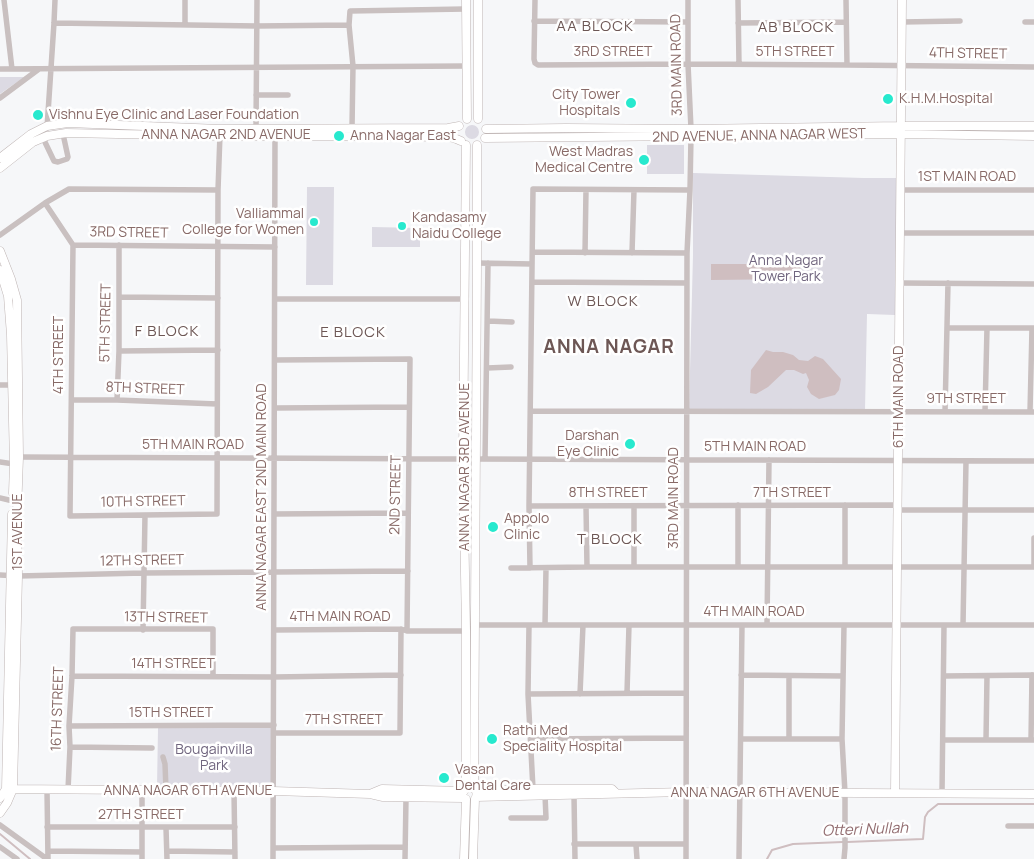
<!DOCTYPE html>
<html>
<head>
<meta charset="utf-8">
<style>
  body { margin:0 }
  canvas { display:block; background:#f6f7f9 }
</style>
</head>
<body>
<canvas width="1034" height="859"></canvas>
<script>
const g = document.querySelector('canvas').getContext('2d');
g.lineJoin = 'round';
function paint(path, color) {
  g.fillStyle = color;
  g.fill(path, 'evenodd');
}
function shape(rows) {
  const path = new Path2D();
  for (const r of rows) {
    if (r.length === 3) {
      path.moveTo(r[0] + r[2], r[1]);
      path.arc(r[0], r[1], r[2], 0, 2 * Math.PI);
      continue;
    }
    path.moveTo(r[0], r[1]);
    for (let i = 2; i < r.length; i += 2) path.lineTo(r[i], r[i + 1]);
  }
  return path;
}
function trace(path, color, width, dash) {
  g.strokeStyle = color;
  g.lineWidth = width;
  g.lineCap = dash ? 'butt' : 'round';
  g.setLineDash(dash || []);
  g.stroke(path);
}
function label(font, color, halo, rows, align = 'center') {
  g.font = font + ' Manrope,sans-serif';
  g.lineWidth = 5;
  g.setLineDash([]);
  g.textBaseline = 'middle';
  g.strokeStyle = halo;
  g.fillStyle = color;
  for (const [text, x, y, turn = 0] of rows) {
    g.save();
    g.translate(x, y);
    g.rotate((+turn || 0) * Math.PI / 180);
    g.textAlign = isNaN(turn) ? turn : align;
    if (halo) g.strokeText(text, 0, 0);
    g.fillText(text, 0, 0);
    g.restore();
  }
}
const green = shape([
  [0,77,24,77,0,94],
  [472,132,7],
  [647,145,684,145,684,174,647,174],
  [693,173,864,178,897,178,895,315,867,314,865,410,689,410,693,255],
  [307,187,334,187,333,285,306,285],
  [372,227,420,228,420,247,372,247],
  [158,728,272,728,271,788,157,787]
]);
const water = shape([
  [711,264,800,264,800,279,711,280],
  [766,350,773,352,783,352,793,355,799,360,808,361,815,356,823,359,841,379,839,390,835,395,819,399,811,394,807,387,809,380,806,373,803,374,794,370,786,370,768,387,756,394,750,393,751,370]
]);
const stream = shape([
  [0,834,30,859],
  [847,842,923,839,925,817,928,812,938,804,1034,804],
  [767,859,772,850,793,844,843,842]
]);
const street = shape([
  [4,0,12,69],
  [535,0,534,59,535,63,538,65,688,64,847,65,1034,67],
  [688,0,688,64,691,129],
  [738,0,739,64],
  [846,0,847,65],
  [534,21,688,22],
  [902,22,960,21],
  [1025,22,1034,22],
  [54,23,257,26,349,25],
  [738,23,846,22],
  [185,25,185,0],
  [0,69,466,66],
  [256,95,288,95],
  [0,98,39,69],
  [47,128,54,23,55,0],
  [352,128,353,66,349,25,350,11,465,9],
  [256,129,257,0],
  [43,138,54,161,58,162,67,159,68,157,63,134],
  [900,190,1034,190],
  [45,203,73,245,70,516,217,514,218,190,220,134],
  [900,233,1034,233],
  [0,235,45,203,69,189,218,190],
  [73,245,275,247],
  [533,252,687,253],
  [585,253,586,190],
  [632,253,634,190],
  [477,263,532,264],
  [533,282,687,283],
  [900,283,1034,284],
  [119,297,218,298],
  [275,299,466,299],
  [488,321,512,322],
  [947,328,1034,328],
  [119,351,218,350],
  [275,360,410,359,407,631],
  [487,368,511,367],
  [0,385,11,385],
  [72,400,117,400,217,404],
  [117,400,119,351,119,245],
  [275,408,409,407],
  [531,411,1034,412],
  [945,412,948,283],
  [985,412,987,328],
  [1030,412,1032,328],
  [16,457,463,459],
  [475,459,1034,461],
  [485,459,488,263],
  [0,462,14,464],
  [0,498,13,501],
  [738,505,738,567],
  [845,505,845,567],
  [529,506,898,505],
  [586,506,587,567],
  [634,506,634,567],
  [898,510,1034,510],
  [274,514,408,513],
  [1034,567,1034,538],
  [511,568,587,567,1034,567],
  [530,568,529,506,533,189,690,190],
  [0,575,18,576,144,573,408,571],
  [474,625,1034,625],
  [529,625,528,694,533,789],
  [545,625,546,568],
  [767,625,769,460],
  [844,625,842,739,845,793,845,848,844,859],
  [963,625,966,461],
  [143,630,145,515],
  [274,630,401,629,407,631,466,631],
  [741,675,843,676],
  [72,676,274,677,401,675],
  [944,676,1034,675],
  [627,693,629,625],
  [528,694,685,693],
  [580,694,583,625],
  [69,726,274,725],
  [274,733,400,733,401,629],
  [531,739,685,738],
  [741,739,842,739],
  [789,739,789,676],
  [944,740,1034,740],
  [986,740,987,676],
  [1031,740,1032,675],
  [70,747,152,748],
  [163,757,165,764,166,790],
  [47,790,48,859],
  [68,790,70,747,69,726,72,676,73,629,213,629,213,676],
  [234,791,235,859],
  [942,793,944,625],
  [574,795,575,859],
  [511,818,546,818,545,795],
  [0,825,47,859],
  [1008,826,1034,826],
  [47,827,235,827],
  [166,828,167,859],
  [574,844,685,844],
  [636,845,637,859],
  [0,847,17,859],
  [273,848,405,847],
  [48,851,142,852],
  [167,851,235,852],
  [142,859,142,790],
  [273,859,275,136],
  [405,859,406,798],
  [686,859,687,253,690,190,691,136],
  [739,859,742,625]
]);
const secondary = shape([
  [466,0,467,119],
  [478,119,478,0],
  [486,129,566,128,691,129,901,126,1034,126],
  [485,138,901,134,1034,136],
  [0,158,31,134,47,126,68,123,220,129,448,128,459,126],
  [0,168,33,142,47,136,66,133,220,136,342,136,448,137,454,138,461,141],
  [0,251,11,279,17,300,19,457,17,512,18,576,13,789,7,803,0,813],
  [0,270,8,296,11,335,14,464,13,493],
  [8,789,273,791,370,794,383,797,464,798],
  [466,789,466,631,463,459,466,145],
  [474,789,477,263,477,145],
  [476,791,533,789,612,789,616,793],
  [895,793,902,0],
  [370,794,382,789,464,791],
  [476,797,685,792,1034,794],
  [0,798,6,789,12,514],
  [464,859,466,799],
  [473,859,475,799]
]);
const markers = [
  [888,99,6,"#27e9ce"],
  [631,103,6,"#27e9ce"],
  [38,115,6,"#27e9ce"],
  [339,136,6,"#27e9ce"],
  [644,160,6,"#27e9ce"],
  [314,222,5,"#27e9ce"],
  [402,226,5,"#27e9ce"],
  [630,444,6,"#27e9ce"],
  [493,527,6,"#27e9ce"],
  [492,739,6,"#27e9ce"],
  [444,778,6,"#27e9ce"]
];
const streetNames = [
  ["3RD STREET",613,52],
  ["5TH STREET",795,52],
  ["4TH STREET",968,54,1],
  ["3RD MAIN ROAD",677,65,-91],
  ["ANNA NAGAR 2ND AVENUE",226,135],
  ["2ND AVENUE, ANNA NAGAR WEST",759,136,-1],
  ["1ST MAIN ROAD",967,177],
  ["3RD STREET",129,233,1],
  ["5TH STREET",106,323,-89],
  ["4TH STREET",59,355,-90],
  ["8TH STREET",145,389,2],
  ["6TH MAIN ROAD",899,397,-90],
  ["9TH STREET",966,399],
  ["5TH MAIN ROAD",193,445],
  ["5TH MAIN ROAD",755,447],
  ["ANNA NAGAR 3RD AVENUE",465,467,-90],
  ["8TH STREET",608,493],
  ["7TH STREET",792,493],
  ["2ND STREET",396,495,-89],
  ["ANNA NAGAR EAST 2ND MAIN ROAD",262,497,-90],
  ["3RD MAIN ROAD",674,498,-90],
  ["10TH STREET",143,502,-1],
  ["1ST AVENUE",18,532,-90],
  ["12TH STREET",142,561,-1],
  ["4TH MAIN ROAD",754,612],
  ["4TH MAIN ROAD",340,617],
  ["13TH STREET",166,618,1],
  ["14TH STREET",173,664],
  ["16TH STREET",58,709,-88],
  ["15TH STREET",171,713],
  ["7TH STREET",344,720],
  ["ANNA NAGAR 6TH AVENUE",188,791],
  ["ANNA NAGAR 6TH AVENUE",755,793],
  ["27TH STREET",141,815]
];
const poiNames = [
  ["City Tower",620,95,"right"],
  ["Hospitals",620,111,"right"],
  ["K.H.M.Hospital",899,99],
  ["Vishnu Eye Clinic and Laser Foundation",49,115],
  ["Anna Nagar East",350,136],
  ["West Madras",633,152,"right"],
  ["Medical Centre",633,168,"right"],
  ["Valliammal",304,214,"right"],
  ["College for Women",304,230,"right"],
  ["Kandasamy",412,218],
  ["Naidu College",412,234],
  ["Darshan",619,436,"right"],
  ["Eye Clinic",619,452,"right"],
  ["Appolo",504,519],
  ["Clinic",504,535],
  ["Rathi Med",503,731],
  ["Speciality Hospital",503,747],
  ["Vasan",455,770],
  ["Dental Care",455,786]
];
const parkNames = [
  ["Anna Nagar",786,261],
  ["Tower Park",786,277],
  ["Bougainvilla",214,750],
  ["Park",214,766]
];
const neighbourhoodNames = [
  ["AA BLOCK",595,27],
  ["AB BLOCK",796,28],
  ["W BLOCK",603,302],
  ["F BLOCK",167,332],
  ["E BLOCK",353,333],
  ["T BLOCK",610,540]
];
const waterNames = [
  ["Otteri Nullah",865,830,-2]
];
const districtNames = [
  ["ANNA NAGAR",609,348]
];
paint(green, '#dcdae3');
paint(water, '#cfbec0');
trace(stream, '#cfbec0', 2);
trace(secondary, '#bfb5b4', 9);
trace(street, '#c9c0c0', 5.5);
trace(secondary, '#fff', 8);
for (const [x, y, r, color] of markers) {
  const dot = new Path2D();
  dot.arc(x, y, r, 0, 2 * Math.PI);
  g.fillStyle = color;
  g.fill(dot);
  trace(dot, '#fff', 2);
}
label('14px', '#886a67', '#fff', streetNames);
label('14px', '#886a67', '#fff', poiNames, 'left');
label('14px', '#71667f', '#fff', parkNames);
g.letterSpacing = '1px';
label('15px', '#6d5755', '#fff', neighbourhoodNames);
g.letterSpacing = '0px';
label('italic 15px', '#926d70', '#fff', waterNames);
g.letterSpacing = '1px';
label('bold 19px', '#6d5755', '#fff', districtNames);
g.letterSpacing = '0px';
</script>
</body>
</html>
